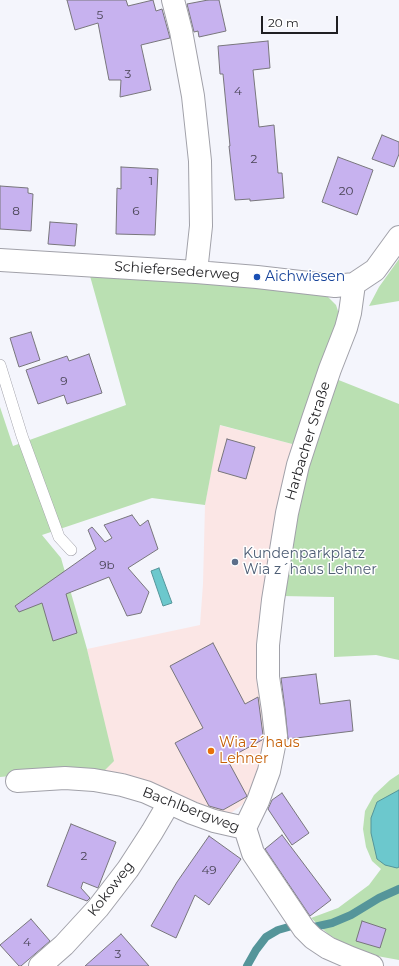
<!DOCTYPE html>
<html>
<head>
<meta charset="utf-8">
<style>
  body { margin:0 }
  #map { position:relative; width:399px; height:966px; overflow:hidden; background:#f4f5fc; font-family:Montserrat,sans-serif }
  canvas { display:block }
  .scale { position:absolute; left:261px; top:16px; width:77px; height:18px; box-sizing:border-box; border:2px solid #1f1f22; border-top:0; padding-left:5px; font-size:12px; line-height:14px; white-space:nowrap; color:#1f1f22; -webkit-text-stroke:3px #fff; paint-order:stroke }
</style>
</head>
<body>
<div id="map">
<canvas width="399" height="966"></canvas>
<div class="scale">20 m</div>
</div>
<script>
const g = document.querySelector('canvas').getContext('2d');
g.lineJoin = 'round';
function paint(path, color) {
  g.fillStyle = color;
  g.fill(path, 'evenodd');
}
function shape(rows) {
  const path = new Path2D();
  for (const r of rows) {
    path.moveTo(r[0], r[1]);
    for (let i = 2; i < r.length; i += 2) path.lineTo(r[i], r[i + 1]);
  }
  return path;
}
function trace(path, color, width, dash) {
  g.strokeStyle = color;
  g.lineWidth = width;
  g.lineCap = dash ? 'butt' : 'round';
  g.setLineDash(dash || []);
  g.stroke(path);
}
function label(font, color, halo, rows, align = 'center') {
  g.font = font + ' Montserrat,sans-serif';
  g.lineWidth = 3;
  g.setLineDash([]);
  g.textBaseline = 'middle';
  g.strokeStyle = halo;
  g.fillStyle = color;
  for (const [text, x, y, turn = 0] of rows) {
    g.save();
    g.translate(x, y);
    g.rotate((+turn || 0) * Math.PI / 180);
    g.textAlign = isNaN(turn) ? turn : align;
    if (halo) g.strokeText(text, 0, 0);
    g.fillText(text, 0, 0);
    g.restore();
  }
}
const commercial = shape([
  [219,425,296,445,267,738,262,758,251,790,242,805,231,813,215,815,101,774,113,761,87,649,200,625,203,584,205,505]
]);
const green = shape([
  [399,259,399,301,369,306,379,287],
  [90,276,254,287,317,294,328,297,336,305,339,314,336,328,296,445,220,425,205,505,152,498,42,535,61,558,87,649,114,761,101,774,21,775,0,777,0,407,13,446,126,405],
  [336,379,399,404,399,660,376,655,334,657,334,597,282,596,304,468],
  [399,774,399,960,366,954,341,942,328,934,311,918,338,908,369,885,381,869,372,861,366,847,363,829,365,811,374,795,390,780]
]);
const water = shape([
  [159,568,172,603,163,606,151,571,159,568],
  [399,790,399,867,397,868,385,865,377,859,371,833,371,818,377,802,399,790]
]);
const stream = shape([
  [247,966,256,950,266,937,278,930,292,926,314,927,332,923,351,915,379,898,399,889]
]);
const building = shape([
  [67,0,126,0,128,6,153,0,156,11,162,9,170,38,141,45,151,90,120,97,121,80,109,80,98,23,75,30,67,0],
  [208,0,219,0,226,31,199,37,198,31,194,32,187,4,208,0],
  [268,41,270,68,253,70,259,127,274,125,278,173,282,173,284,198,250,201,250,199,235,200,229,146,230,146,223,74,220,74,218,46,268,41],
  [382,135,399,142,399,154,394,167,372,159,382,135],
  [338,157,373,170,357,215,322,202,338,157],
  [121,167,158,169,155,235,116,234,117,188,121,189,121,167],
  [0,186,28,188,28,193,33,194,31,231,0,229,0,186],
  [50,222,77,224,75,246,48,244,50,222],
  [31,332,40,360,19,367,10,338,31,332],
  [89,354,102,393,67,404,64,395,38,404,26,370,67,356,69,361,89,354],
  [227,439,255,447,246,479,218,471,227,439],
  [132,515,140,526,148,520,158,549,128,568,149,592,141,613,127,616,109,577,66,594,77,633,53,641,42,603,19,612,15,606,96,549,88,530,92,527,105,542,112,538,104,525,132,515],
  [213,643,245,704,258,697,263,735,262,740,227,759,247,796,246,797,223,810,209,806,175,743,203,728,170,666,213,643],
  [316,674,320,704,350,700,353,731,288,739,285,709,281,678,316,674],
  [282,793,309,833,292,845,268,809,272,800,282,793],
  [71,824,116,842,98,888,83,882,81,888,90,898,87,901,47,886,71,824],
  [282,835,331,900,310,916,265,849,282,835],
  [209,836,241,859,209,905,195,895,176,938,151,926,177,882,209,836],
  [31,919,50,941,21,966,19,966,0,945,31,919],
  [362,921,386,929,380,948,356,941,362,921],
  [121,934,149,966,85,966,121,934]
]);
const lane = shape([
  [0,365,22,436,59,537,71,550]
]);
const street = shape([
  [173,0,181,31,193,96,200,161,201,226,196,272],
  [0,260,196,272,257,277,335,286,354,284],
  [17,781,65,778,94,780,122,785,146,792,192,813,214,821,245,828],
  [245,828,258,801,269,771,276,736,273,710,268,677,268,645,273,600,287,513,298,465,313,419,330,369,346,328,350,313,354,284,375,270,399,237],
  [245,828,253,853,304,929,313,938,328,948,351,958,372,966],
  [40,966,64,945,98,908,128,869,152,832,169,803]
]);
const markers = [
  [257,277,4,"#1a4fb4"],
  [235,562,4,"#5c6f8a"],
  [211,751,4,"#e8710a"]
];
const numberNames = [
  ["5",100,15],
  ["3",128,74],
  ["4",238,91],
  ["2",254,159],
  ["1",151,181],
  ["20",346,191],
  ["8",16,211],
  ["6",136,211],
  ["9",64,381],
  ["9b",107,565],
  ["2",84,856],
  ["49",209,870],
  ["4",27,942],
  ["3",118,954]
];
const streetNames = [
  ["Schiefersederweg",177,271,4],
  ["Harbacher Straße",308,441,-73],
  ["Bachlbergweg",191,810,21],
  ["Kokoweg",111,889,-52]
];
const transitNames = [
  ["Aichwiesen",265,277]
];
const serviceNames = [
  ["Kundenparkplatz",243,554],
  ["Wia z´haus Lehner",243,570]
];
const foodNames = [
  ["Wia z´haus",219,743],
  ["Lehner",219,759]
];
paint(commercial, '#fbe6e5');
paint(green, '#bae0b2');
paint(water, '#6cc8cd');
trace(water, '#55959a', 1);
trace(stream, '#55959a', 8);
paint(building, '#c7b2ef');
trace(building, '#78767c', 1);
trace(lane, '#a1a1a9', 12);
trace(street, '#a1a1a9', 24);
trace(lane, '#fff', 11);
trace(street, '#fff', 22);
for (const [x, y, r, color] of markers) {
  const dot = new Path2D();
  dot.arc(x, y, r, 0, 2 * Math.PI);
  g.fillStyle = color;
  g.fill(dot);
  trace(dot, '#fff', 1.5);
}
label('12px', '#494455', null, numberNames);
label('14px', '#1f1f22', '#fff', streetNames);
label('14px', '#164399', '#fff', transitNames, 'left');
label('14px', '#4e5e75', '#fff', serviceNames, 'left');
label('14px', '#c56008', '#fff', foodNames, 'left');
</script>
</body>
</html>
